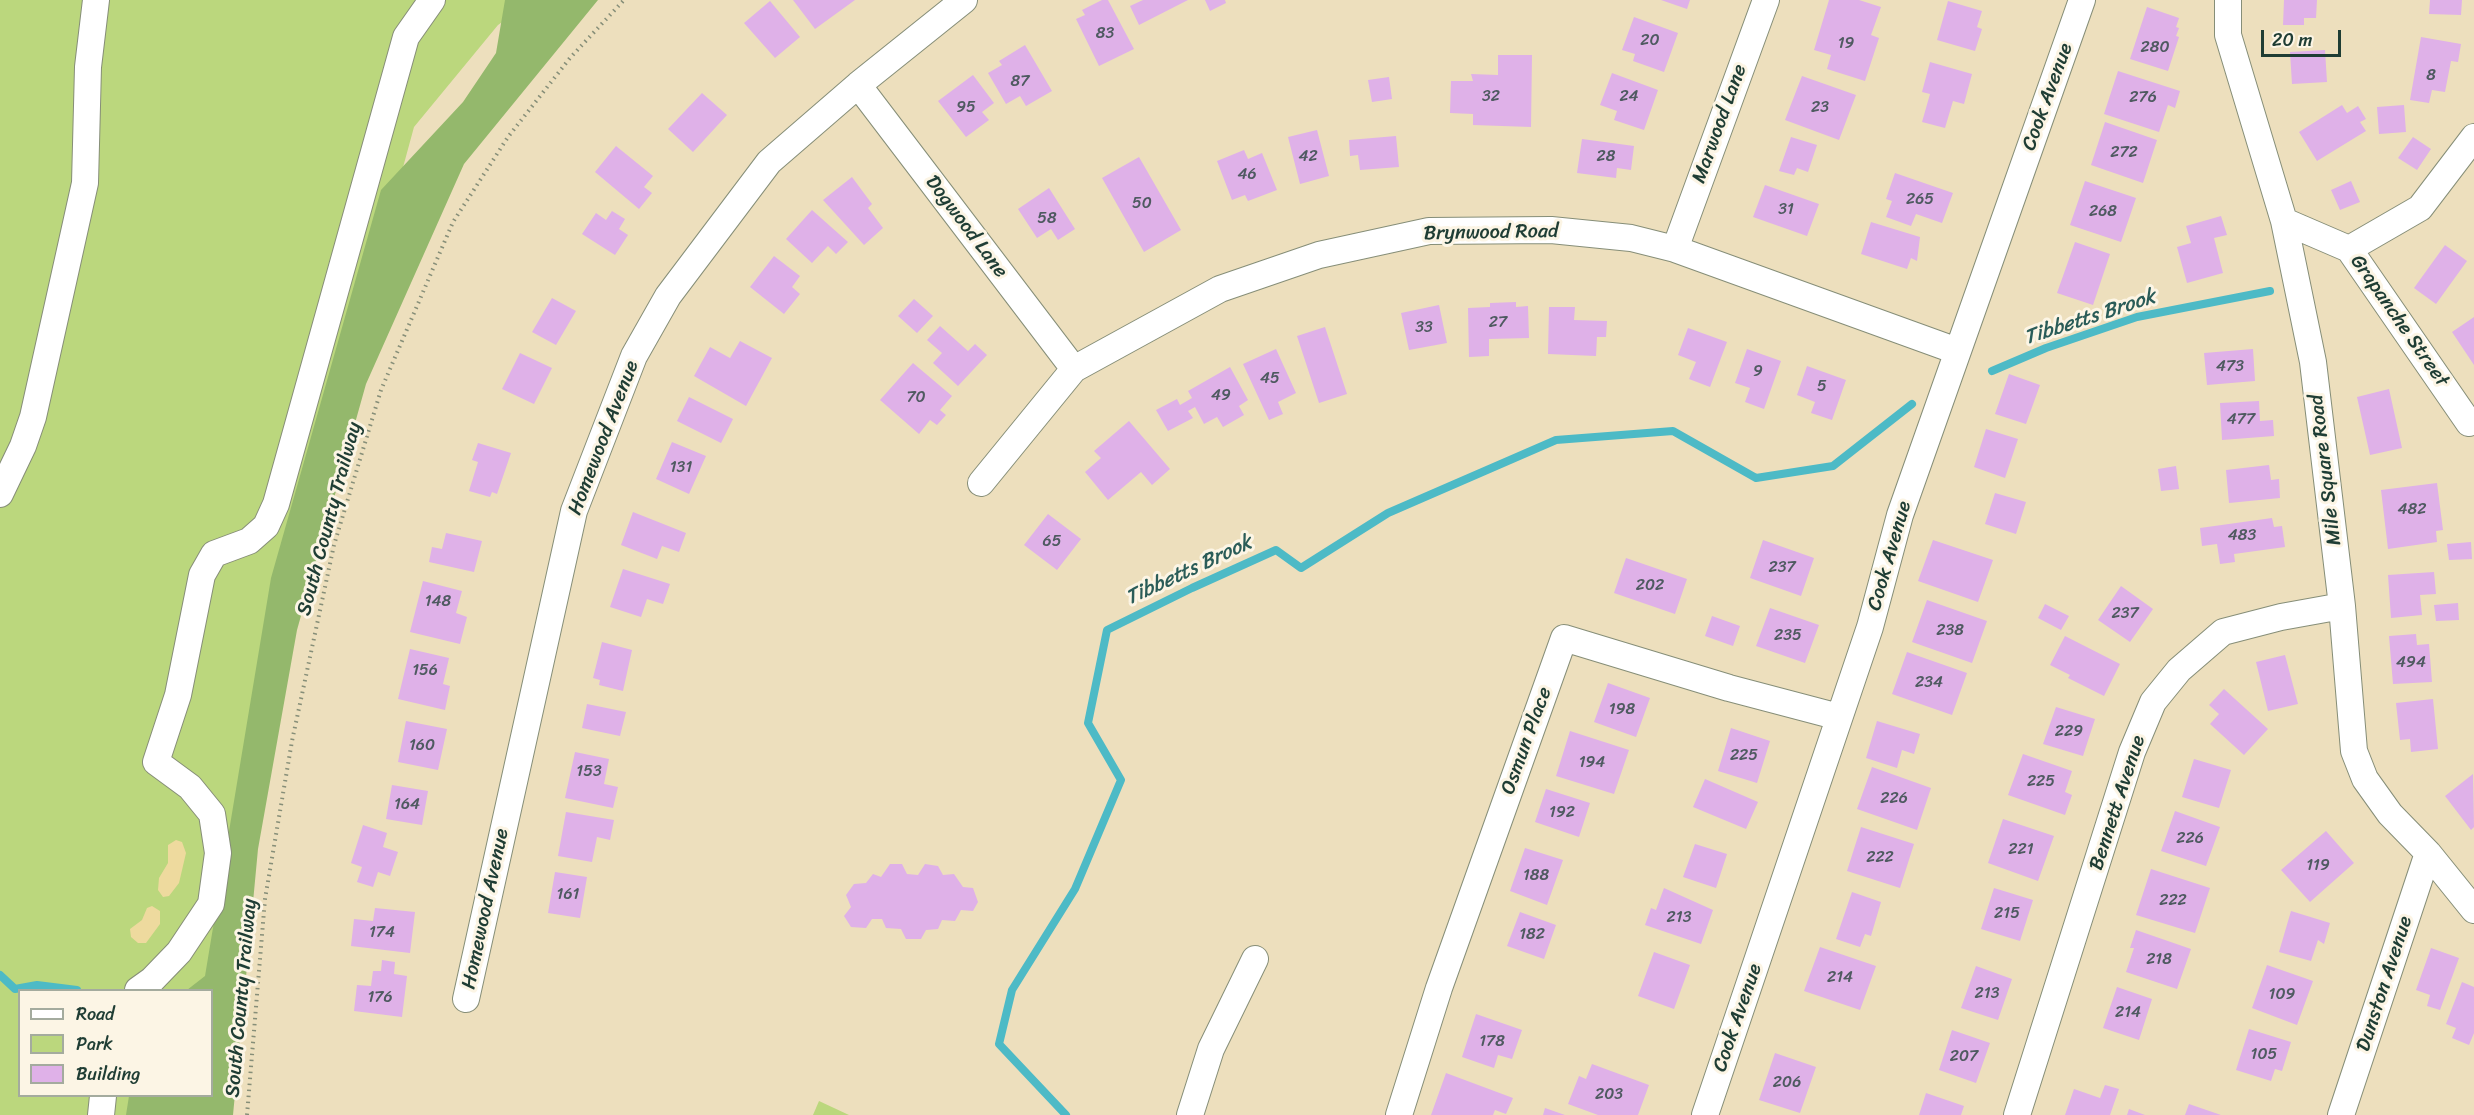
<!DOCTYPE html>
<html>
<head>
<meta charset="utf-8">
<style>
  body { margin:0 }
  #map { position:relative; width:2474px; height:1115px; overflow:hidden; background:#eddfbd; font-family:Sriracha,sans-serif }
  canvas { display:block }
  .legend { position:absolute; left:18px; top:989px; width:195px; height:108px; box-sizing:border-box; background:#fcf5e5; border:2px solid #a4ab9e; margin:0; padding:8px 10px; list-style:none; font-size:18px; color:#1f3d34 }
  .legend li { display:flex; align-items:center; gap:12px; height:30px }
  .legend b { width:30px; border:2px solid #a4ab9e }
  .scale { position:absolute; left:2261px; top:30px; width:80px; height:27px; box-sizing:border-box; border:3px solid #1f3d34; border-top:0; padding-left:8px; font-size:18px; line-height:21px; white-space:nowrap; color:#1f3d34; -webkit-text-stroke:4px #fcf5e5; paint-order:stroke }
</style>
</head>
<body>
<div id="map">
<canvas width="2474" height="1115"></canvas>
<ul class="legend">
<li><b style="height:8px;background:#fff"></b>Road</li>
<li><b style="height:16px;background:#bbd77d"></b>Park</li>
<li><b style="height:16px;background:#dfb1e8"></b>Building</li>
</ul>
<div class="scale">20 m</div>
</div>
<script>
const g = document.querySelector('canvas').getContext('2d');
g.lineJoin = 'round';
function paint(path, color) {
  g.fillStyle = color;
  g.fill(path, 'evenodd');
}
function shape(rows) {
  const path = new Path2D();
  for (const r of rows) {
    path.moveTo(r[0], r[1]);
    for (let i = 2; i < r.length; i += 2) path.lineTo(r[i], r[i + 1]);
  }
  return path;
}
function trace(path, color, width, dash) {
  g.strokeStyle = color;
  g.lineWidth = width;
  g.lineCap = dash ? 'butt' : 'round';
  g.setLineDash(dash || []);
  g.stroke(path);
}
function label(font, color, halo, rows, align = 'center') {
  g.font = font + ' Sriracha,sans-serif';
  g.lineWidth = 6;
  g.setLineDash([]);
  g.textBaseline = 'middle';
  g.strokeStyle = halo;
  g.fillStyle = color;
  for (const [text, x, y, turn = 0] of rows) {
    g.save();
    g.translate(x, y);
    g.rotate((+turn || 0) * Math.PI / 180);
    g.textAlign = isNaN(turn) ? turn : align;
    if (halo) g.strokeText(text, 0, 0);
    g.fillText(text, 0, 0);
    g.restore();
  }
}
const green = shape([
  [0,0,533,0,498,25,414,127,299,549,214,1115,0,1115],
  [20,990,212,990,212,1096,20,1096],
  [819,1101,849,1115,813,1115]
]);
const forest = shape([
  [505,0,598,0,464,164,366,384,297,630,258,849,233,1115,126,1115,129,1096,212,1096,212,990,187,990,205,976,271,578,381,190,463,102,496,53]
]);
const sand = shape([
  [176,840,182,842,186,853,179,883,169,896,163,897,158,890,159,878,168,863,168,845],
  [152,906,160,911,160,924,146,943,138,943,131,937,130,929,142,920,147,908]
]);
const stream = shape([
  [1992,371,2046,348,2137,317,2270,291],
  [0,975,15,989,37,985,77,990],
  [1066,1115,999,1044,1012,990,1075,889,1121,780,1088,723,1107,630,1192,588,1276,550,1301,568,1388,513,1556,440,1673,431,1756,478,1833,466,1912,404]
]);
const building = shape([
  [793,0,855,0,815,29],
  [1102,0,1108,0,1134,49,1099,66,1076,19,1085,15,1082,10],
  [1143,0,1188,0,1139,25,1130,6],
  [1205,0,1225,0,1226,3,1210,11],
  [1661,0,1690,0,1687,9],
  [1829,0,1859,0,1881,7,1871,35,1879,38,1865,81,1827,69,1831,55,1814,50],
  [2284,0,2317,0,2316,18,2304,18,2304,25,2283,25],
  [2430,0,2462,0,2461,15,2429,14],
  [770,1,800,37,775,58,744,23],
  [1948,1,1982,11,1977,27,1982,29,1975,51,1937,40],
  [2147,7,2179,18,2176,27,2179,28,2176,36,2179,37,2168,71,2130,59],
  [1634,17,1678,33,1664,72,1633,61,1635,54,1622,50],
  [2421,37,2461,44,2458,62,2451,61,2445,92,2432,90,2429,103,2410,100],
  [1025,45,1052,91,1026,106,1020,96,1006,104,988,73,1002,65,999,61],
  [2325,50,2327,82,2292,84,2290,52],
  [1498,55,1532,55,1531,127,1473,125,1473,114,1450,113,1451,81,1473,81,1471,74,1498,75],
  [1930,62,1972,74,1964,104,1953,101,1945,128,1922,122,1930,94,1922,92],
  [2118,71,2180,91,2175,108,2168,105,2159,132,2104,114],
  [1612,73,1658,90,1644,130,1614,120,1617,111,1600,105],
  [973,75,994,103,982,112,989,120,966,137,938,101],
  [1802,76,1856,95,1839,140,1785,120],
  [1389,77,1392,99,1372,102,1368,80],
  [702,93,727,115,693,152,668,129],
  [2342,105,2347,113,2358,106,2366,119,2360,122,2366,131,2317,161,2299,132],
  [2404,105,2406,132,2379,134,2377,107],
  [2105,122,2157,140,2143,183,2091,165],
  [1317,130,1329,176,1300,184,1288,137],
  [1396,136,1399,167,1360,170,1358,155,1350,156,1349,140],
  [1791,137,1817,145,1808,172,1797,168,1794,175,1779,171],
  [2413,137,2431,149,2417,170,2398,158],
  [1582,139,1634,146,1631,170,1617,168,1616,178,1577,173],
  [616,146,653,176,644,187,652,193,639,209,595,172],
  [1244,150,1248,159,1262,153,1277,190,1248,201,1245,195,1232,200,1217,161],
  [1139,157,1181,230,1144,252,1102,178],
  [1895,173,1953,193,1942,223,1916,214,1911,226,1886,217,1892,201,1886,199],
  [852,177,872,204,868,208,883,228,864,245,823,200],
  [2085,181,2136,198,2121,242,2070,225],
  [2351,181,2360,202,2340,210,2331,190],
  [1765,185,1819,204,1807,236,1753,217],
  [1049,188,1075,229,1058,240,1051,229,1037,238,1018,209],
  [812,210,848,242,836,254,828,246,812,263,786,239],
  [612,211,625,219,619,229,628,235,615,255,582,234,596,213,606,220],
  [2221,216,2227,235,2214,238,2223,273,2187,283,2177,247,2191,243,2186,226],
  [1871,222,1920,237,1917,261,1911,258,1907,269,1861,254],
  [2075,242,2110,254,2093,305,2057,293],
  [2445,245,2467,261,2436,304,2414,288],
  [774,256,800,276,792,287,800,294,784,314,750,287],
  [552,298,576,311,556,345,532,332],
  [914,299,933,316,917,333,898,316],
  [1516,302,1516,307,1528,306,1529,338,1489,339,1489,356,1469,357,1468,308,1490,307,1490,303],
  [1439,305,1447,343,1409,350,1401,313],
  [1549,307,1575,307,1574,320,1607,321,1606,337,1597,337,1596,356,1548,354],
  [2474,317,2474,365,2452,332],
  [940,326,968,351,975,344,987,355,958,386,933,363,942,353,927,340],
  [1325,327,1347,394,1319,403,1297,336],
  [1688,328,1727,342,1710,387,1689,379,1696,362,1678,355],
  [740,341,772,358,746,406,694,376,710,347,730,358],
  [1276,349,1296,393,1278,402,1283,414,1269,420,1243,364],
  [1747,349,1781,361,1764,409,1745,402,1750,388,1735,383],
  [2253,349,2255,381,2207,385,2204,353],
  [520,353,552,368,534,404,502,389],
  [913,363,952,396,940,410,946,415,937,425,930,420,919,434,880,400],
  [1807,366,1846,380,1832,420,1811,413,1815,402,1797,395],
  [1230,367,1248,400,1239,406,1244,415,1223,427,1217,417,1204,424,1195,407,1188,411,1193,418,1168,431,1156,410,1177,399,1180,405,1192,398,1188,391],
  [2009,374,2040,385,2026,424,1995,414],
  [2389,389,2402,448,2370,455,2357,397],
  [689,397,733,419,721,443,677,421],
  [2259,401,2260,421,2273,420,2274,436,2222,440,2220,403],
  [1129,421,1170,469,1152,485,1141,472,1108,500,1085,472,1101,458,1094,451],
  [1986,429,2018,439,2005,478,1974,467],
  [672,442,706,456,689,494,656,479],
  [478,443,511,453,497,494,492,492,490,497,469,491,478,462,472,460],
  [2269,465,2271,480,2279,479,2280,498,2229,503,2226,470],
  [2176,466,2179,489,2161,491,2158,469],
  [2437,483,2443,530,2436,531,2437,542,2388,549,2381,490],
  [1995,493,2026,502,2016,534,1985,524],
  [633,512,686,533,679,552,662,546,657,559,621,545],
  [1048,514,1081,539,1057,570,1024,545],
  [2272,518,2274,527,2282,526,2285,547,2234,554,2235,562,2220,564,2217,544,2202,546,2200,528],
  [446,533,482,541,474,572,429,562,432,547,442,549],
  [1763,540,1814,558,1801,596,1750,578],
  [1933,540,1993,560,1978,602,1918,581],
  [2471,542,2472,559,2449,560,2447,544],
  [1626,558,1687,579,1675,614,1614,593],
  [623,569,670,584,663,604,647,599,641,617,610,607],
  [2434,572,2436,594,2420,595,2422,615,2391,618,2388,575],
  [423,581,462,591,456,613,467,617,460,644,410,632],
  [2121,586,2153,609,2130,642,2098,620],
  [1927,600,1987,621,1972,663,1912,642],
  [2458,603,2459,620,2436,621,2434,605],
  [2045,604,2069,616,2061,630,2038,618],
  [1770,608,1819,625,1805,663,1756,646],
  [1712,616,1740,626,1733,646,1705,636],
  [2416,634,2417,645,2429,644,2432,682,2393,684,2389,636],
  [2065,636,2120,664,2104,696,2068,678,2070,675,2050,665],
  [602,642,632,650,623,691,599,685,600,680,593,678],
  [410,649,449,658,443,684,450,686,445,710,398,699],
  [1907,652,1967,673,1952,715,1892,694],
  [2285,655,2298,704,2268,711,2256,662],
  [1608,683,1650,698,1636,737,1594,722],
  [2224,689,2268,729,2244,755,2210,724,2219,714,2209,705],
  [2433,699,2438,749,2411,752,2410,739,2400,740,2396,703],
  [587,704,626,712,620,736,582,728],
  [2056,707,2095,719,2083,756,2043,744],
  [406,721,447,729,438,770,398,762],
  [1877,721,1920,734,1914,754,1902,750,1897,768,1866,758],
  [1731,728,1770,741,1757,783,1718,771],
  [1570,731,1629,750,1614,794,1556,776],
  [575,752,609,759,604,784,618,787,613,808,565,798],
  [2023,754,2072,771,2065,792,2072,795,2065,815,2008,795],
  [2194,759,2231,770,2219,808,2182,797],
  [1872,767,1931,788,1917,830,1857,809],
  [2473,774,2474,827,2471,830,2445,796],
  [1705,779,1758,802,1746,829,1693,807],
  [392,785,428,791,422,825,386,819],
  [1546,789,1590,803,1579,837,1535,822],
  [2175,811,2220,827,2206,866,2161,851],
  [566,812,614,820,610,840,597,837,592,862,558,856],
  [2003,819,2054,836,2038,881,1988,863],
  [363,825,387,833,383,847,398,852,390,876,378,872,373,887,357,882,362,867,351,863],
  [1861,827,1914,844,1900,888,1847,871],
  [2326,831,2354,863,2310,902,2281,870],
  [1695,844,1727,854,1716,888,1683,877],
  [1525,848,1563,860,1547,905,1510,891],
  [890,864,902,864,907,874,918,875,925,864,938,866,943,875,954,874,963,887,973,888,978,902,973,911,961,910,955,921,942,920,938,929,926,930,921,939,906,939,901,929,886,928,882,919,872,919,866,928,851,927,844,916,851,907,846,895,854,884,866,883,873,874,881,877],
  [2151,869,2210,888,2195,933,2136,915],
  [555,872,587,877,580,918,548,913],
  [1664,888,1713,910,1701,944,1645,925,1651,908,1656,910],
  [1994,888,2033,900,2020,941,1981,929],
  [1852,892,1881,902,1871,936,1865,934,1860,947,1836,939],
  [375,908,415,912,410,953,351,946,354,919,373,921],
  [2291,911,2330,923,2324,944,2318,940,2311,961,2279,952],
  [1520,912,1556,925,1544,959,1507,946],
  [2136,930,2191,949,2177,989,2126,972,2134,948,2130,948],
  [1820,947,1876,966,1860,1010,1804,991],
  [2431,948,2459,958,2440,1010,2427,1006,2430,995,2416,990],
  [1654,952,1690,965,1674,1009,1638,996],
  [382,960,395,962,394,974,407,976,402,1017,354,1011,357,985,371,986,373,971,381,971],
  [2267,965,2313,981,2297,1025,2252,1008],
  [1976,966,2012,979,1998,1020,1961,1008],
  [2462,982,2474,987,2474,1033,2469,1045,2452,1038,2456,1028,2446,1024],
  [2117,987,2152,999,2139,1040,2103,1028],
  [1476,1014,1522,1030,1512,1059,1498,1055,1494,1068,1462,1057],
  [2249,1029,2291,1042,2282,1071,2275,1069,2271,1081,2236,1070],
  [1952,1030,1990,1043,1976,1083,1939,1070],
  [1775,1053,1816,1067,1800,1113,1759,1100],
  [1592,1064,1649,1085,1638,1115,1598,1115,1568,1104,1579,1076,1586,1079],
  [1446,1073,1513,1098,1506,1114,1495,1110,1493,1115,1431,1115],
  [2105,1085,2119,1089,2110,1115,2065,1115,2074,1089,2100,1098],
  [1926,1093,1964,1106,1961,1115,1919,1115],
  [2189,1104,2221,1115,2185,1115],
  [1545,1108,1565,1115,1543,1115],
  [2129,1109,2145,1115,2127,1115]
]);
const path = shape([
  [247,1115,265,899,292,741,334,545,381,390,453,222,508,137,570,58,624,0]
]);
const minor = shape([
  [2228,0,2228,35,2284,221,2313,362,2342,606,2354,751,2365,779,2390,814,2428,853,2474,910],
  [858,85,1074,369],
  [2284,221,2349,249,2469,423],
  [1675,249,1766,0],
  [2349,249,2420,208,2474,137],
  [981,483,1074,369,1220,289,1319,255,1429,231,1551,230,1631,238,1675,249,1957,351],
  [0,494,23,446,33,417,85,183,88,67,96,0],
  [138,990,152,980,179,952,211,904,218,853,212,814,190,787,156,762,178,695,202,575,214,554,249,541,266,526,276,504,406,37,432,0],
  [466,999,574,511,634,356,668,296,769,162,858,85,964,0],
  [101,1115,103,1096],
  [1190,1115,1211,1049,1255,959],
  [1399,1115,1439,988,1564,638,1729,688,1839,717],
  [1705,1115,1870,627,1900,515,2082,0],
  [2017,1115,2132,752,2153,702,2179,670,2223,632,2281,617,2342,606],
  [2341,1115,2428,853]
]);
const numberNames = [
  ["83",1105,34],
  ["20",1650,41],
  ["19",1846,44],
  ["280",2155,48],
  ["8",2431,76],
  ["87",1020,82],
  ["32",1491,97],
  ["24",1629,97],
  ["276",2143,98],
  ["95",966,108],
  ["23",1820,108],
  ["272",2124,153],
  ["42",1308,157],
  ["28",1606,157],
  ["46",1247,175],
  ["265",1920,200],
  ["50",1142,204],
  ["31",1786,210],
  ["268",2103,212],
  ["58",1047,219],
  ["27",1498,323],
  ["33",1424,328],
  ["473",2230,367],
  ["9",1758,372],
  ["45",1270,379],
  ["5",1822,387],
  ["49",1221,396],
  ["70",916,398],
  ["477",2241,420],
  ["131",681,468],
  ["482",2412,510],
  ["483",2242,536],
  ["65",1052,542],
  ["237",1782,568],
  ["202",1650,586],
  ["148",438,602],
  ["237",2125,614],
  ["238",1950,631],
  ["235",1788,636],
  ["494",2411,663],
  ["156",425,671],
  ["234",1929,683],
  ["198",1622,710],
  ["229",2069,732],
  ["160",422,746],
  ["225",1744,756],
  ["194",1592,763],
  ["153",589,772],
  ["225",2041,782],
  ["226",1894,799],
  ["164",407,805],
  ["192",1562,813],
  ["226",2190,839],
  ["221",2021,850],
  ["222",1880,858],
  ["119",2318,866],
  ["188",1536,876],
  ["161",568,895],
  ["222",2173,901],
  ["215",2007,914],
  ["213",1679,918],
  ["174",382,933],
  ["182",1532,935],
  ["218",2159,960],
  ["214",1840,978],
  ["213",1987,994],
  ["109",2282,995],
  ["176",380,998],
  ["214",2128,1013],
  ["178",1492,1042],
  ["105",2264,1055],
  ["207",1964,1057],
  ["206",1787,1083],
  ["203",1609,1095]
];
const streetNames = [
  ["Cook Avenue",2048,97,-70],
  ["Marwood Lane",1720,124,-70],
  ["Dogwood Lane",966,227,53],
  ["Brynwood Road",1491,233,-1],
  ["Grapanche Street",2399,321,55],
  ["Homewood Avenue",604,438,-69],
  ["Mile Square Road",2326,470,-97],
  ["South County Trailway",330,519,-75],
  ["Cook Avenue",1890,556,-74],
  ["Osmun Place",1527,741,-70],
  ["Bennett Avenue",2118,803,-72],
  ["Homewood Avenue",486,909,-78],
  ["Dunston Avenue",2385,984,-72],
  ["South County Trailway",242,998,-85],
  ["Cook Avenue",1738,1018,-71]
];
const waterNames = [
  ["Tibbetts Brook",2090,318,-18],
  ["Tibbetts Brook",1189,571,-25]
];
paint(green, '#bbd77d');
paint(forest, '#94b86c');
paint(sand, '#eeda9e');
trace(stream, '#4dbac6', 8);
paint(building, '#dfb1e8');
trace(minor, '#868e78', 28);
trace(path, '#868e78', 4, [1.5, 4.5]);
trace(minor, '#fff', 26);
label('16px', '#4f5a61', null, numberNames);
label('20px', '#1f3d34', '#fcf5e5', streetNames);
label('italic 21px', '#2a5c58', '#fcf5e5', waterNames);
</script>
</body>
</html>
